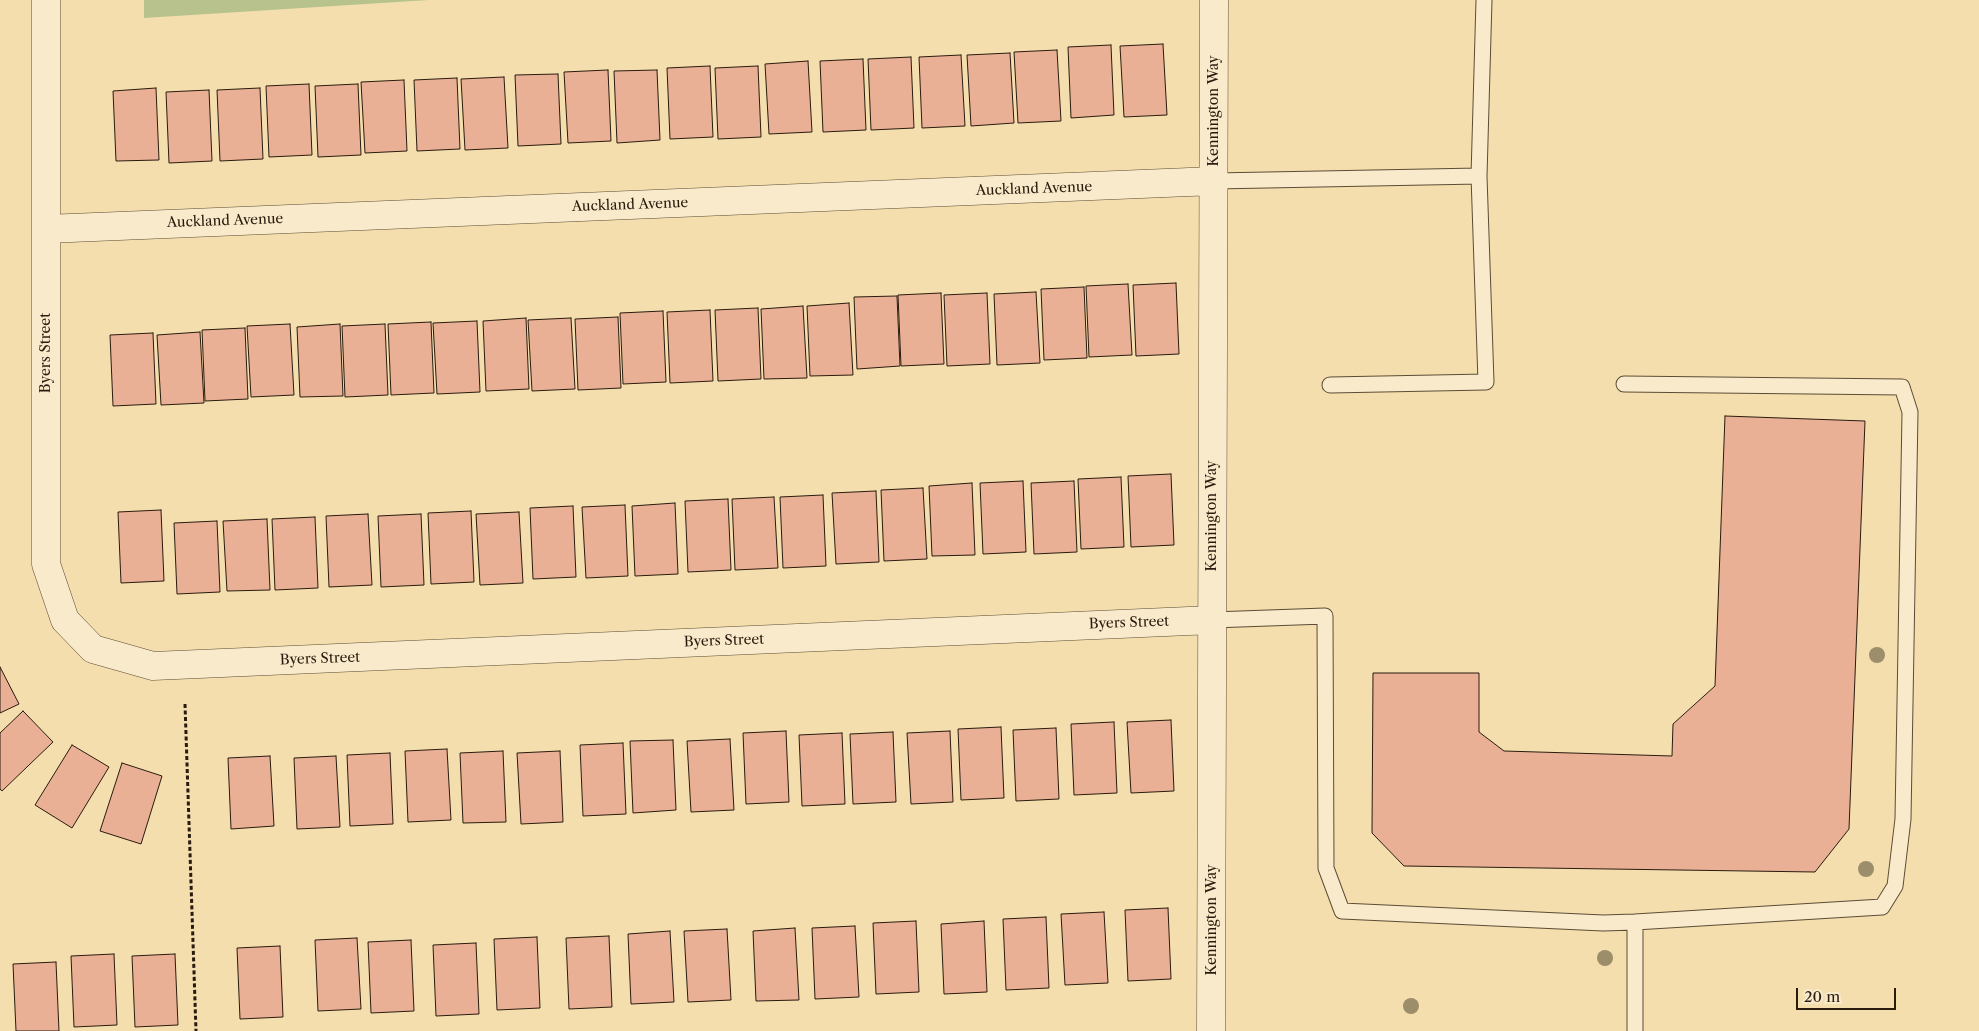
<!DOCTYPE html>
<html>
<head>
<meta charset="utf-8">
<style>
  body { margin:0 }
  #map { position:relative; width:1979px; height:1031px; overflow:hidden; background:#f4dead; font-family:"Libre Caslon Text",serif }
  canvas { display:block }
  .scale { position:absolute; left:1796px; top:988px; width:100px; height:22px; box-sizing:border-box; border:2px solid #291b0e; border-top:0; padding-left:6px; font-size:15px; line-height:18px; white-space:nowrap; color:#291b0e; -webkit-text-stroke:4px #f8eaca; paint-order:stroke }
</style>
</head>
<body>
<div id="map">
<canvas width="1979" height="1031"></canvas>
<div class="scale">20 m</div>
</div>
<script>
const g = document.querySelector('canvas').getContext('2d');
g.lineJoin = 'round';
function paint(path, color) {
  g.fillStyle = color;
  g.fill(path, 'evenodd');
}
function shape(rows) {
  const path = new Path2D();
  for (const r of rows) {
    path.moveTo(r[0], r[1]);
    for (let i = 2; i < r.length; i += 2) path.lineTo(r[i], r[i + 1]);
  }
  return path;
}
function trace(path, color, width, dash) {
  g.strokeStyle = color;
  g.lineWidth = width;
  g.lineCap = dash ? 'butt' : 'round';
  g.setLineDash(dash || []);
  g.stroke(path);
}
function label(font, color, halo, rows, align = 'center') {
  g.font = font + ' "Libre Caslon Text",serif';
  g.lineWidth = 4;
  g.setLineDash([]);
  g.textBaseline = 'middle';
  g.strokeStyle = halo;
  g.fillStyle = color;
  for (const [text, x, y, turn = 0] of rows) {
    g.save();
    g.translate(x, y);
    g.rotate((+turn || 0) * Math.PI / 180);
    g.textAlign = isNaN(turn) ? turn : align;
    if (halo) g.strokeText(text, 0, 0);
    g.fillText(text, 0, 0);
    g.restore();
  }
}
const green = shape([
  [144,0,429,0,144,18]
]);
const building = shape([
  [1163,44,1167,115,1124,117,1120,46,1163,44],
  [1111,45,1114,115,1071,118,1068,47,1111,45],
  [1057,50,1061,121,1018,123,1014,52,1057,50],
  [1010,53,1014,123,971,126,967,55,1010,53],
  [961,55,965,126,922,128,919,57,961,55],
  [911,57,914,128,871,130,868,59,911,57],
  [863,59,866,130,823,132,820,61,863,59],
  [808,61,812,132,769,134,765,64,808,61],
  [710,66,713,137,670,139,667,68,710,66],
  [758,66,761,137,718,139,715,68,758,66],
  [608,70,611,141,568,143,564,72,608,70],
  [657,70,660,140,617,143,614,71,657,70],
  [558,74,561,144,518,146,515,75,558,74],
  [504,77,508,148,465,150,461,79,504,77],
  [457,78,460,149,417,151,414,80,457,78],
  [404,80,407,151,365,153,361,82,404,80],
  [309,84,312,155,269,157,266,86,309,84],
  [358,84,361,155,318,157,315,86,358,84],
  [156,88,159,160,116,161,113,91,156,88],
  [260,88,263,159,220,161,217,90,260,88],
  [209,90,212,161,169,163,166,92,209,90],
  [1176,283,1179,354,1136,356,1133,285,1176,283],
  [1128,284,1132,355,1089,357,1086,286,1128,284],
  [1084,287,1087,358,1044,360,1041,289,1084,287],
  [1036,292,1040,363,997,365,994,294,1036,292],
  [941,293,944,364,901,366,898,295,941,293],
  [987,293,990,364,947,366,944,295,987,293],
  [897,296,900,366,857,369,854,297,897,296],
  [849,303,853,375,810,376,807,306,849,303],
  [803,306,807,378,764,379,761,309,803,306],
  [758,308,761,379,718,381,715,310,758,308],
  [710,310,713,381,670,383,667,312,710,310],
  [663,311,666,382,623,384,620,313,663,311],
  [618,317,621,388,578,390,575,319,618,317],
  [526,318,529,389,486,391,483,321,526,318],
  [571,318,575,389,532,391,528,320,571,318],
  [477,321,480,392,437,394,433,323,477,321],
  [431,322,434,393,391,395,388,324,431,322],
  [290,324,294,395,251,397,247,326,290,324],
  [340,324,343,396,300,397,297,327,340,324],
  [385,324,388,395,345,397,342,326,385,324],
  [245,328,248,399,205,401,202,330,245,328],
  [200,332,204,403,161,405,157,335,200,332],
  [153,333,156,404,113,406,110,335,153,333],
  [1725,416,1865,421,1849,829,1815,872,1404,866,1372,833,1373,673,1479,673,1479,732,1504,751,1672,756,1673,724,1715,686,1725,416],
  [1171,474,1174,545,1131,547,1128,476,1171,474],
  [1121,477,1124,547,1081,549,1078,479,1121,477],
  [1023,481,1026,552,983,554,980,483,1023,481],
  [1074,481,1077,552,1034,554,1031,483,1074,481],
  [972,483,975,555,932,556,929,486,972,483],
  [923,488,927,559,884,561,881,490,923,488],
  [876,491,879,562,836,564,832,493,876,491],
  [823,495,826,566,783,568,780,497,823,495],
  [774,497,778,568,735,570,732,499,774,497],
  [728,499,731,570,688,572,685,501,728,499],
  [675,503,678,574,635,576,632,506,675,503],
  [625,505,628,576,586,578,582,507,625,505],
  [573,506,576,577,533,579,530,508,573,506],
  [161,510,164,581,121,583,118,512,161,510],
  [471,511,474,582,431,584,428,513,471,511],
  [519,512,523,583,480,585,476,514,519,512],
  [368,514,372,585,329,587,326,516,368,514],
  [421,514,424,585,381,587,378,516,421,514],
  [315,517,318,588,275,590,272,519,315,517],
  [267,519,270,590,227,591,223,521,267,519],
  [217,521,220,592,177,594,174,523,217,521],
  [0,667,19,704,0,713,0,667],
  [23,711,53,742,2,791,0,789,0,733,23,711],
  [1171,720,1174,791,1131,793,1127,722,1171,720],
  [1114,722,1117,793,1074,795,1071,724,1114,722],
  [1001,727,1004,798,961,800,958,729,1001,727],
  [1056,728,1059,799,1016,801,1013,730,1056,728],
  [786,731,789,802,746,804,743,733,786,731],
  [950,731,953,802,911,804,907,733,950,731],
  [893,732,896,802,853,804,850,734,893,732],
  [842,733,845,804,802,806,799,735,842,733],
  [730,739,734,810,691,812,687,741,730,739],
  [673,740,676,810,633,813,630,741,673,740],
  [623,743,626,814,583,816,580,745,623,743],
  [72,745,109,767,72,828,35,805,72,745],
  [447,749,451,820,408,822,405,751,447,749],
  [503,751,506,822,463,823,460,753,503,751],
  [560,751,563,822,521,824,517,753,560,751],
  [390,753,393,824,350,826,347,755,390,753],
  [270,756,274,826,231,829,228,758,270,756],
  [336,756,340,827,297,829,294,758,336,756],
  [122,763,162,776,141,844,100,831,122,763],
  [1168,908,1171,979,1128,981,1125,910,1168,908],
  [1104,912,1108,983,1065,985,1061,914,1104,912],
  [1046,917,1049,988,1006,990,1003,919,1046,917],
  [916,921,919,992,876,994,873,923,916,921],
  [984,921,987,992,944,994,941,924,984,921],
  [855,926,859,997,815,999,812,928,855,926],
  [795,928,799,1000,756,1001,753,931,795,928],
  [727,929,731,1000,688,1002,684,931,727,929],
  [670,931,674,1002,631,1004,628,934,670,931],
  [609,936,612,1007,569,1009,566,938,609,936],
  [537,937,540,1008,497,1010,494,939,537,937],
  [357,938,361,1009,318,1011,315,940,357,938],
  [411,940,414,1011,371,1013,368,942,411,940],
  [476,943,479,1014,436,1016,433,945,476,943],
  [280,946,283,1017,240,1019,237,948,280,946],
  [114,954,117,1025,74,1027,71,956,114,954],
  [175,954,178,1025,135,1027,132,956,175,954],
  [56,962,59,1031,16,1031,13,964,56,962]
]);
const path = shape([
  [185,704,196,1031]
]);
const lane = shape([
  [1479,176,1484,0],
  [1214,181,1479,176,1486,382,1330,385],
  [1624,384,1902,387,1910,412,1903,819,1895,886,1882,907,1635,922],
  [1212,620,1325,616,1326,868,1342,911,1603,923,1635,922,1635,1031]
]);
const street = shape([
  [46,0,46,564,65,620,93,649,153,666,1212,620],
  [46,229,1214,181],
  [1211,1031,1214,0]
]);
const trees = [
  [1877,655],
  [1866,869],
  [1605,958],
  [1411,1006]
];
const streetNames = [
  ["Kennington Way",1214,111,-90],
  ["Auckland Avenue",1034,189,-2],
  ["Auckland Avenue",630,205,-2],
  ["Auckland Avenue",225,221,-2],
  ["Byers Street",46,353,-90],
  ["Kennington Way",1212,516,-90],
  ["Byers Street",1129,623,-2],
  ["Byers Street",724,641,-2],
  ["Byers Street",320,659,-2],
  ["Kennington Way",1212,920,-90]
];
paint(green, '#b8c28d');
paint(building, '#e9b095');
trace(building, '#291b0e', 1);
trace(lane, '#5c4c36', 17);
trace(street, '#5c4c36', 29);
trace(path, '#291b0e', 3, [4, 2.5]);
trace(lane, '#f8eaca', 15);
trace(street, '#f8eaca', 28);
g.fillStyle = '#9c8e6a';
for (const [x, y] of trees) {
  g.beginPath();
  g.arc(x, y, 8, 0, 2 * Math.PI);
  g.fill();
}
label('14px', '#291b0e', '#f8eaca', streetNames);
</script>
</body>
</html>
